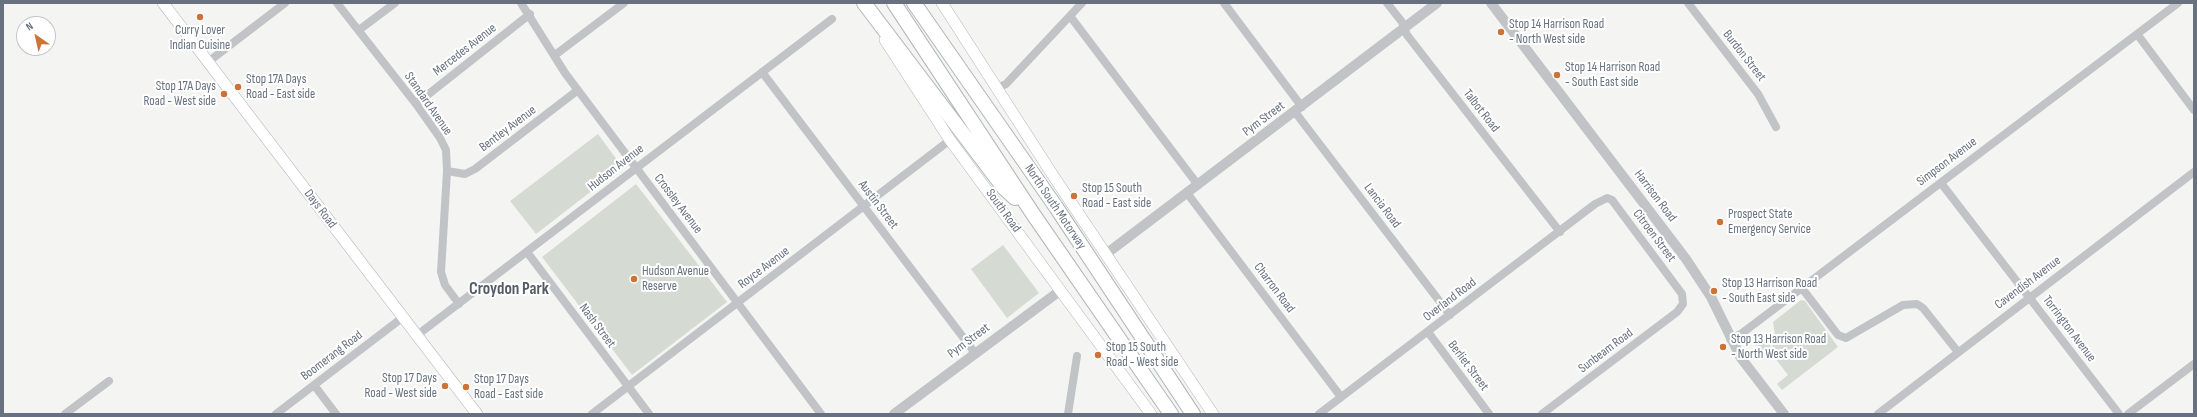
<!DOCTYPE html>
<html>
<head>
<meta charset="utf-8">
<style>
  body { margin:0 }
  #map { position:relative; width:2197px; height:417px; overflow:hidden; background:#f4f5f2; font-family:"Sofia Sans Condensed",sans-serif }
  canvas { display:block }
  .frame { position:absolute; inset:0; border:4px solid #67717f; pointer-events:none }
  .north { position:absolute; left:16px; top:16px; width:40px; height:40px; box-sizing:border-box; background:#fff; border:1px solid #c2c6cc; border-radius:50%; rotate:326deg; font-size:11px; font-weight:700; line-height:16px; text-align:center; color:#67717f }
  .north::after { content:''; display:block; margin:auto; width:14px; height:18px; background:#ce7338; clip-path:polygon(50% 0,100% 100%,50% 72%,0 100%) }
</style>
</head>
<body>
<div id="map">
<canvas width="2197" height="417"></canvas>
<div class="frame"></div>
<div class="north">N</div>
</div>
<script>
const g = document.querySelector('canvas').getContext('2d');
g.lineJoin = 'round';
function paint(path, color) {
  g.fillStyle = color;
  g.fill(path, 'evenodd');
}
function shape(rows) {
  const path = new Path2D();
  for (const r of rows) {
    path.moveTo(r[0], r[1]);
    for (let i = 2; i < r.length; i += 2) path.lineTo(r[i], r[i + 1]);
  }
  return path;
}
function trace(path, color, width, dash) {
  g.strokeStyle = color;
  g.lineWidth = width;
  g.lineCap = dash ? 'butt' : 'round';
  g.setLineDash(dash || []);
  g.stroke(path);
}
function label(font, color, halo, rows, align = 'center') {
  g.font = font + ' "Sofia Sans Condensed",sans-serif';
  g.lineWidth = 4;
  g.setLineDash([]);
  g.textBaseline = 'middle';
  g.strokeStyle = halo;
  g.fillStyle = color;
  for (const [text, x, y, turn = 0] of rows) {
    g.save();
    g.translate(x, y);
    g.rotate((+turn || 0) * Math.PI / 180);
    g.textAlign = isNaN(turn) ? turn : align;
    if (halo) g.strokeText(text, 0, 0);
    g.fillText(text, 0, 0);
    g.restore();
  }
}
const green = shape([
  [598,134,620,164,620,169,536,234,510,201],
  [636,184,727,302,632,375,542,257],
  [1003,245,1039,293,1007,318,971,269],
  [1801,300,1805,301,1838,347,1782,390,1777,384,1788,375,1771,353,1775,336,1773,322],
  [1766,333,1772,341,1770,348,1763,354,1754,342]
]);
const minor = shape([
  [337,3,416,104,440,138,446,150,447,171,441,272,445,285,459,304],
  [521,3,565,73,821,414],
  [1224,3,1302,107],
  [1387,3,1402,22,1407,35,1560,232],
  [1688,3,1758,94,1776,127],
  [1070,16,1198,185],
  [359,30,395,3],
  [2137,34,2194,110],
  [555,55,624,3],
  [208,62,285,3],
  [762,72,975,353],
  [997,88,1006,84,1082,3],
  [416,104,530,14],
  [1295,112,1450,315],
  [447,171,465,174,475,169,578,90],
  [1941,183,2119,414],
  [1187,193,1341,397],
  [527,252,649,414],
  [1801,287,1838,335,1846,338,1903,305,1917,304,1923,308,1958,352],
  [1428,332,1489,414],
  [416,336,832,19],
  [1730,339,1741,334,2178,3],
  [314,385,336,414],
  [65,414,109,381],
  [276,414,402,318],
  [592,414,950,140],
  [1068,414,1077,356],
  [1319,414,1595,204,1607,198,1612,200,1682,294,1683,304,1677,312,1542,414],
  [1878,414,2194,172],
  [2128,414,2194,364]
]);
const tertiary = shape([
  [1491,3,1686,259,1711,297,1741,358,1784,414],
  [1106,254,1437,3],
  [894,414,1061,290]
]);
const secondary = shape([
  [163,3,477,414],
  [942,3,1054,177,1213,414],
  [885,40,950,140,1151,414]
]);
const motorway = shape([
  [864,3,1004,188,1015,198],
  [894,3,1033,214,1171,414],
  [914,3,1056,207,1193,414]
]);
const markers = [
  [200,17,4,"#ce7338"],
  [1501,32,4,"#ce7338"],
  [1557,75,4,"#ce7338"],
  [238,87,4,"#ce7338"],
  [224,94,4,"#ce7338"],
  [1074,196,4,"#ce7338"],
  [1720,222,4,"#ce7338"],
  [634,279,4,"#ce7338"],
  [1714,291,4,"#ce7338"],
  [1723,347,4,"#ce7338"],
  [1098,355,4,"#ce7338"],
  [445,386,4,"#ce7338"],
  [466,387,4,"#ce7338"]
];
const poiNames = [
  ["Stop 14 Harrison Road",1509,25],
  ["- North West side",1509,40],
  ["Curry Lover",200,31,"center"],
  ["Indian Cuisine",200,46,"center"],
  ["Stop 14 Harrison Road",1565,68],
  ["- South East side",1565,83],
  ["Stop 17A Days",246,80],
  ["Road - East side",246,95],
  ["Stop 17A Days",216,87,"right"],
  ["Road - West side",216,102,"right"],
  ["Stop 15 South",1082,189],
  ["Road - East side",1082,204],
  ["Prospect State",1728,215],
  ["Emergency Service",1728,230],
  ["Hudson Avenue",642,272],
  ["Reserve",642,287],
  ["Stop 13 Harrison Road",1722,284],
  ["- South East side",1722,299],
  ["Stop 13 Harrison Road",1731,340],
  ["- North West side",1731,355],
  ["Stop 15 South",1106,348],
  ["Road - West side",1106,363],
  ["Stop 17 Days",437,379,"right"],
  ["Road - West side",437,394,"right"],
  ["Stop 17 Days",474,380],
  ["Road - East side",474,395]
];
const streetNames = [
  ["Mercedes Avenue",465,50,-38],
  ["Burdon Street",1744,56,52],
  ["Standard Avenue",428,104,55],
  ["Talbot Road",1481,111,52],
  ["Pym Street",1264,119,-37],
  ["Bentley Avenue",508,129,-37],
  ["Simpson Avenue",1947,162,-37],
  ["Hudson Avenue",616,168,-38],
  ["Harrison Road",1655,196,53],
  ["Crossley Avenue",678,204,53],
  ["Austin Street",878,205,53],
  ["Lancia Road",1382,206,53],
  ["North South Motorway",1055,207,56],
  ["Days Road",320,209,53],
  ["South Road",1003,211,54],
  ["Citroen Street",1654,236,53],
  ["Royce Avenue",764,268,-37],
  ["Cavendish Avenue",2028,283,-37],
  ["Charron Road",1274,288,53],
  ["Overland Road",1450,300,-37],
  ["Nash Street",597,326,53],
  ["Torrington Avenue",2069,329,53],
  ["Pym Street",969,341,-37],
  ["Sunbeam Road",1606,351,-37],
  ["Boomerang Road",332,356,-37],
  ["Berliet Street",1468,366,53]
];
const districtNames = [
  ["Croydon Park",509,290]
];
paint(green, '#d5dbd3');
trace(secondary, '#b3b6bb', 12);
trace(motorway, '#b3b6b9', 16);
trace(minor, '#c1c3c6', 8);
trace(tertiary, '#c1c3c6', 10);
trace(secondary, '#fff', 11);
trace(motorway, '#fff', 14);
for (const [x, y, r, color] of markers) {
  const dot = new Path2D();
  dot.arc(x, y, r, 0, 2 * Math.PI);
  g.fillStyle = color;
  g.fill(dot);
  trace(dot, '#fff', 1.5);
}
label('13px', '#67717f', '#fff', poiNames, 'left');
label('13px', '#67717f', '#fff', streetNames);
label('bold 17px', '#545b65', '#fff', districtNames);
</script>
</body>
</html>
